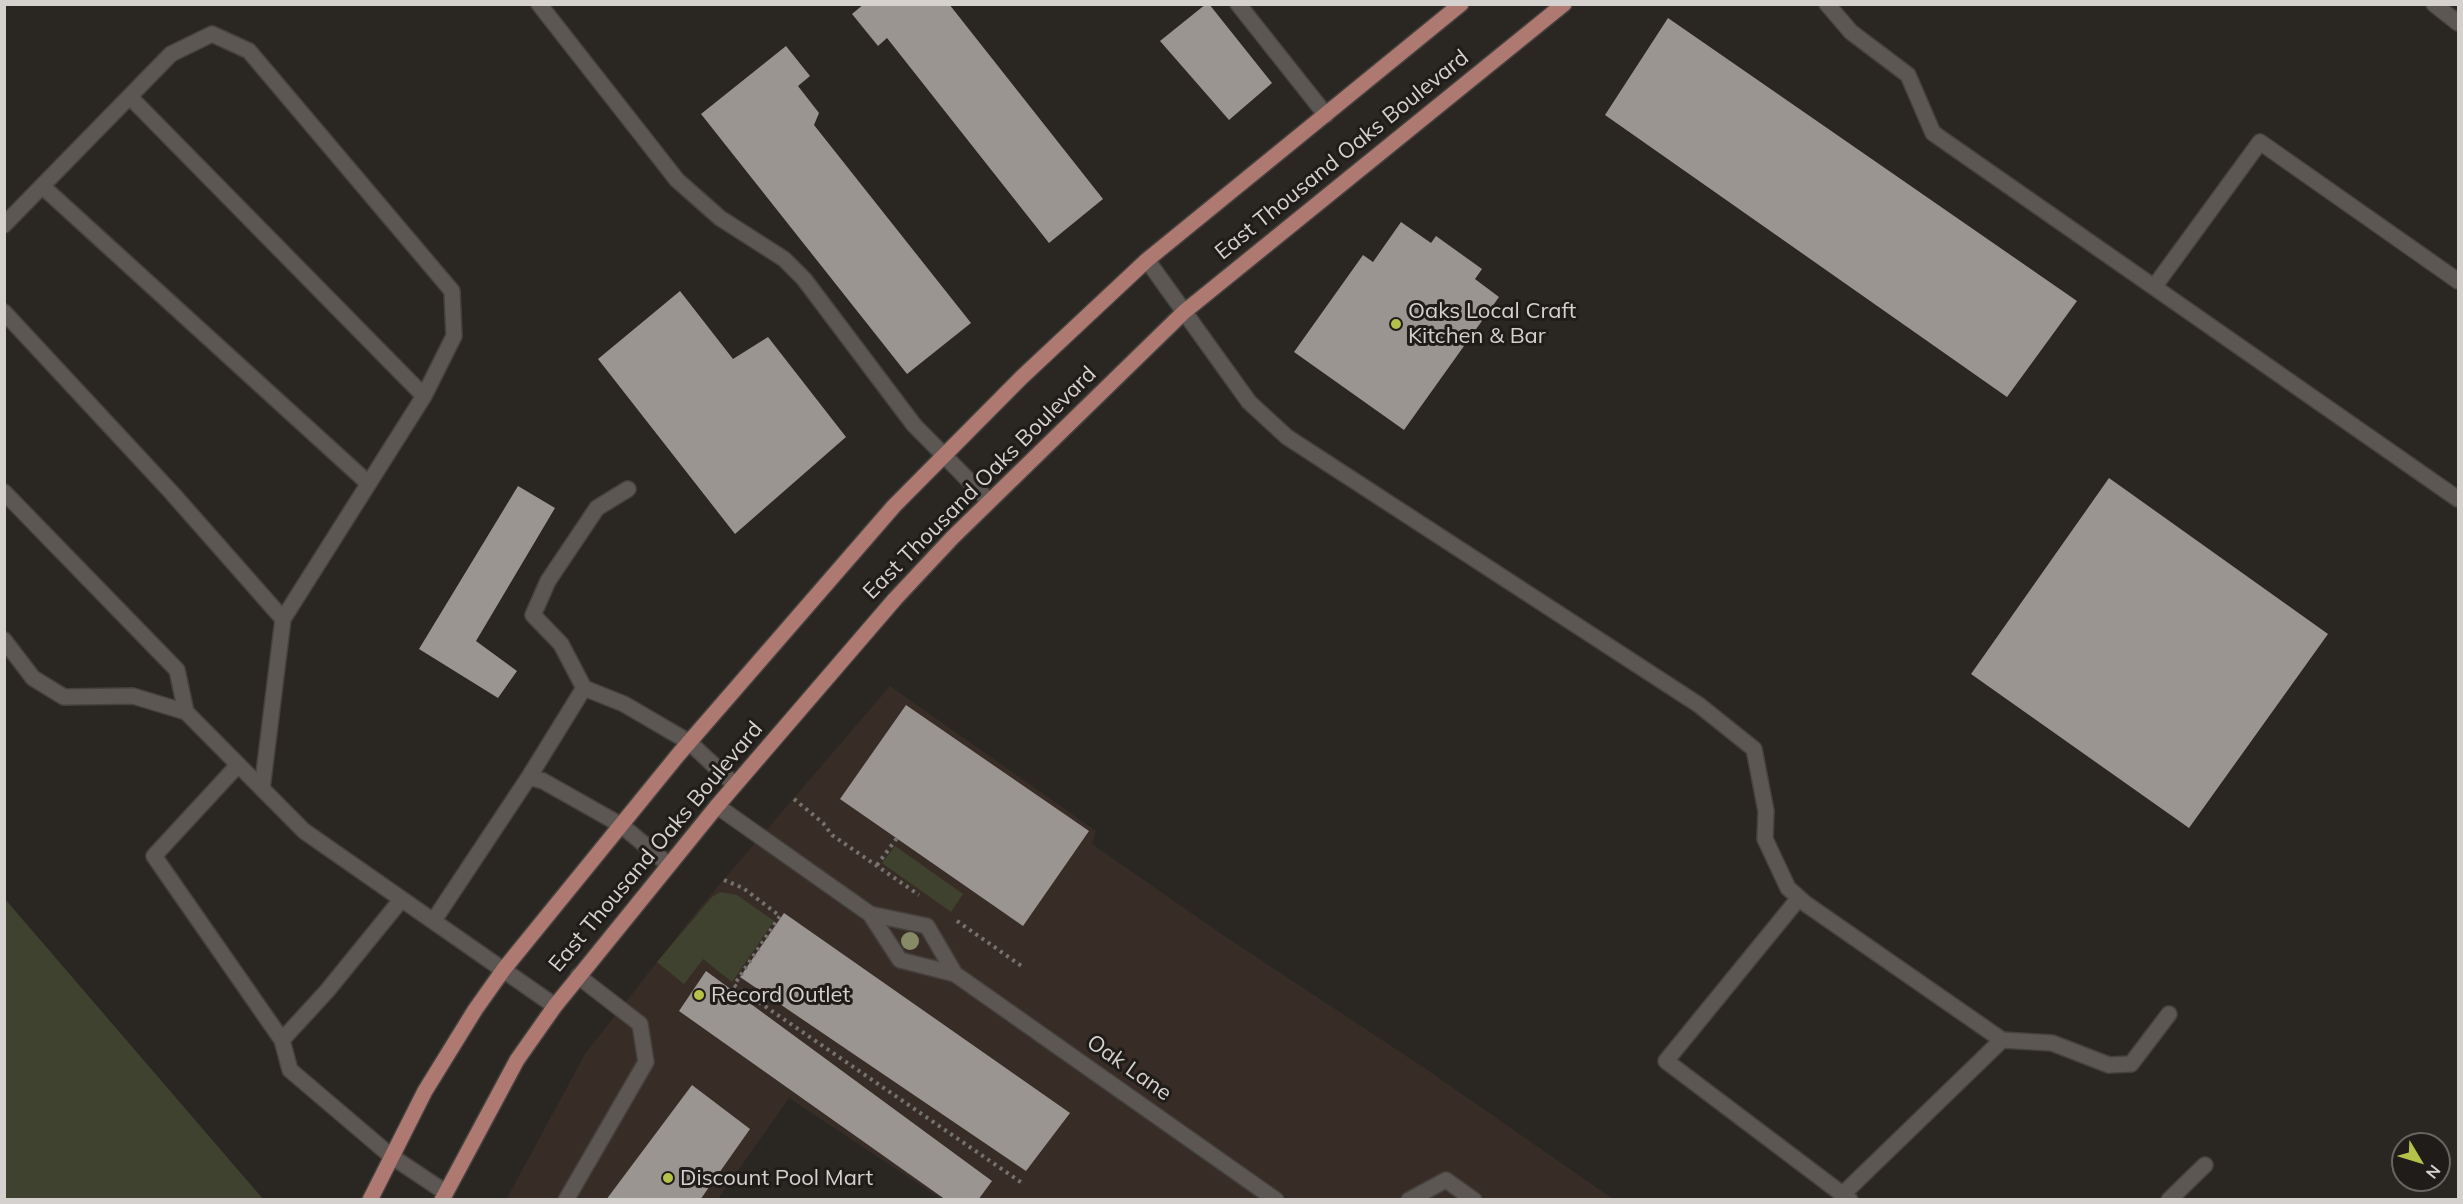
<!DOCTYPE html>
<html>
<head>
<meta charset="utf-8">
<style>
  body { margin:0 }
  #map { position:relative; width:2463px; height:1204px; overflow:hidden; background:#2a2622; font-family:Mulish,sans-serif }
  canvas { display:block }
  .frame { position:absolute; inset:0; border:6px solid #d4d1cf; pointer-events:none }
  .north { position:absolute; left:2391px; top:1132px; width:60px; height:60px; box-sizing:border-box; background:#201c19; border:2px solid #686462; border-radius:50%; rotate:128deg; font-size:16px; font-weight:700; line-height:24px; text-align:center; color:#d4d1cf }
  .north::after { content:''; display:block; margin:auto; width:21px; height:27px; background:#b4c24a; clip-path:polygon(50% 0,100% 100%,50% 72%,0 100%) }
</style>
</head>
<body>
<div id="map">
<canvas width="2463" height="1204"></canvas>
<div class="frame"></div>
<div class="north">N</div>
</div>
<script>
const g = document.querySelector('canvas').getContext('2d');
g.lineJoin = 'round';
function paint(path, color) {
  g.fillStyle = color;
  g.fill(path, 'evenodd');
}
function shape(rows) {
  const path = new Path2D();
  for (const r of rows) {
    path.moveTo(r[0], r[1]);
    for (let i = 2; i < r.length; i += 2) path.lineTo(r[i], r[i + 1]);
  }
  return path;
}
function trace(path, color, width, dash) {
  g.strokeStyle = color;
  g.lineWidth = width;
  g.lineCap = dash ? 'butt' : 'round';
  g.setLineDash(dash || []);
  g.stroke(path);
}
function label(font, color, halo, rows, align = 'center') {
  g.font = font + ' Mulish,sans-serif';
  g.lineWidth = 6;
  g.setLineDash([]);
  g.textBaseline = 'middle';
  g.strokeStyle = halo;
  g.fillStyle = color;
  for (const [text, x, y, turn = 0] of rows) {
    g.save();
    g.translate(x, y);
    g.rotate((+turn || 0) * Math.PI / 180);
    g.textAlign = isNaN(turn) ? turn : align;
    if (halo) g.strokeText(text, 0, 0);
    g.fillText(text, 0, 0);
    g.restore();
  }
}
const built = shape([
  [890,686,1096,831,1092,844,1223,935,1426,1069,1613,1199,941,1199,789,1098,718,1199,506,1200,585,1054,701,906]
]);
const green = shape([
  [895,846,963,894,951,912,882,863],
  [720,892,737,895,774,921,732,982,703,959,684,984,657,962,712,897],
  [5,899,263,1199,5,1199]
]);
const building = shape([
  [864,4,949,4,1103,199,1049,243,887,38,878,46,852,14],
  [1206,4,1209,4,1272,83,1229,120,1160,41],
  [1668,18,2077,301,2007,397,1605,115],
  [786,46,810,76,798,86,819,113,814,125,971,323,907,374,701,114],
  [1401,222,1431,243,1436,236,1482,269,1475,279,1499,297,1404,430,1294,352,1363,255,1373,262],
  [680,291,733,359,768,337,846,437,735,534,598,359],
  [2109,478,2328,634,2189,828,1971,674],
  [518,486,555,508,476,641,517,671,498,698,419,649],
  [906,705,1089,831,1023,926,840,799],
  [784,913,1070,1113,1026,1171,740,977],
  [706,971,992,1181,978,1200,946,1200,679,1011],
  [692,1085,750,1129,700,1200,606,1200]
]);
const path = shape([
  [794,799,823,823,832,835,919,895],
  [877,865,897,838],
  [724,880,743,888,780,916,734,985,1022,1183],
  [957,921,1023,967]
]);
const lane = shape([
  [539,4,677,180,720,218,784,259,804,279,914,425,989,501],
  [1238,4,1326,115],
  [1827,4,1851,32,1908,75,1933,133,2458,499],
  [2434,4,2458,23],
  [130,97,424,396],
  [42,186,368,483],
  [4,225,171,54,212,34,249,51,452,291,454,336,424,396,283,619,262,789],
  [1147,260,1249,402,1287,437,1699,705,1754,749,1766,811,1765,839,1788,888,1806,904,2002,1040,2052,1043,2109,1065,2131,1064,2169,1014],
  [2154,287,2260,142,2458,281],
  [4,312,172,493,283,619],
  [4,492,177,670,186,712],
  [4,640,33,678,64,697,133,696,186,712,304,831,555,1006],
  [584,688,561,644,533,615,548,581,597,508,628,489],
  [238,765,154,856,282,1040,290,1070,391,1156,445,1192],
  [529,777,543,781,621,825,669,865],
  [1799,898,1666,1061,1850,1200],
  [434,920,529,777,584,688,624,704,689,742,735,785],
  [282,1040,327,991,401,900],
  [1842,1195,2002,1040],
  [566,1200,646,1062,640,1024,578,976],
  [2169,1200,2205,1165]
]);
const street = shape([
  [717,806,870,914],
  [955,974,927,926,870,914,900,960,955,974,1276,1200],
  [1409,1200,1446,1180,1474,1200]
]);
const primary = shape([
  [370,1200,425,1091,475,1010,504,969,678,755,894,506,1022,377,1147,260,1461,4],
  [442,1200,517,1060,555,1006,717,806,895,599,953,537,1184,312,1564,4]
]);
const trees = [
  [910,941]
];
const markers = [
  [1396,324,6,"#b4c24a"],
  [699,995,6,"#b4c24a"],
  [668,1178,6,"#b4c24a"]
];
const streetNames = [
  ["East Thousand Oaks Boulevard",1342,155,-39],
  ["East Thousand Oaks Boulevard",980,483,-45],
  ["East Thousand Oaks Boulevard",656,847,-50],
  ["Oak Lane",1129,1068,35]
];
const poiNames = [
  ["Oaks Local Craft",1408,311],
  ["Kitchen & Bar",1408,336],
  ["Record Outlet",711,995],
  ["Discount Pool Mart",680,1178]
];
paint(built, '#372d26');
paint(green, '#3f422e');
paint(building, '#9b9591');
trace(lane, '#45413e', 18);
trace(street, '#45413e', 18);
trace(primary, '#45413e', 18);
trace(path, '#76726f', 4, [3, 4.5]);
trace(lane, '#5c5753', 15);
trace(street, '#5c5753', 15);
trace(primary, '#ae7970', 15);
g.fillStyle = '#868a67';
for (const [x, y] of trees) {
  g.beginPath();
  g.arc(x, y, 9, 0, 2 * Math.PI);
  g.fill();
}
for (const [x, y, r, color] of markers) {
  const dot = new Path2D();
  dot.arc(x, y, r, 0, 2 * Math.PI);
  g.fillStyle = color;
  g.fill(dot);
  trace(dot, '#201c19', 2);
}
label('22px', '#d4d1cf', '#201c19', streetNames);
label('22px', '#d4d1cf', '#201c19', poiNames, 'left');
</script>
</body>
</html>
